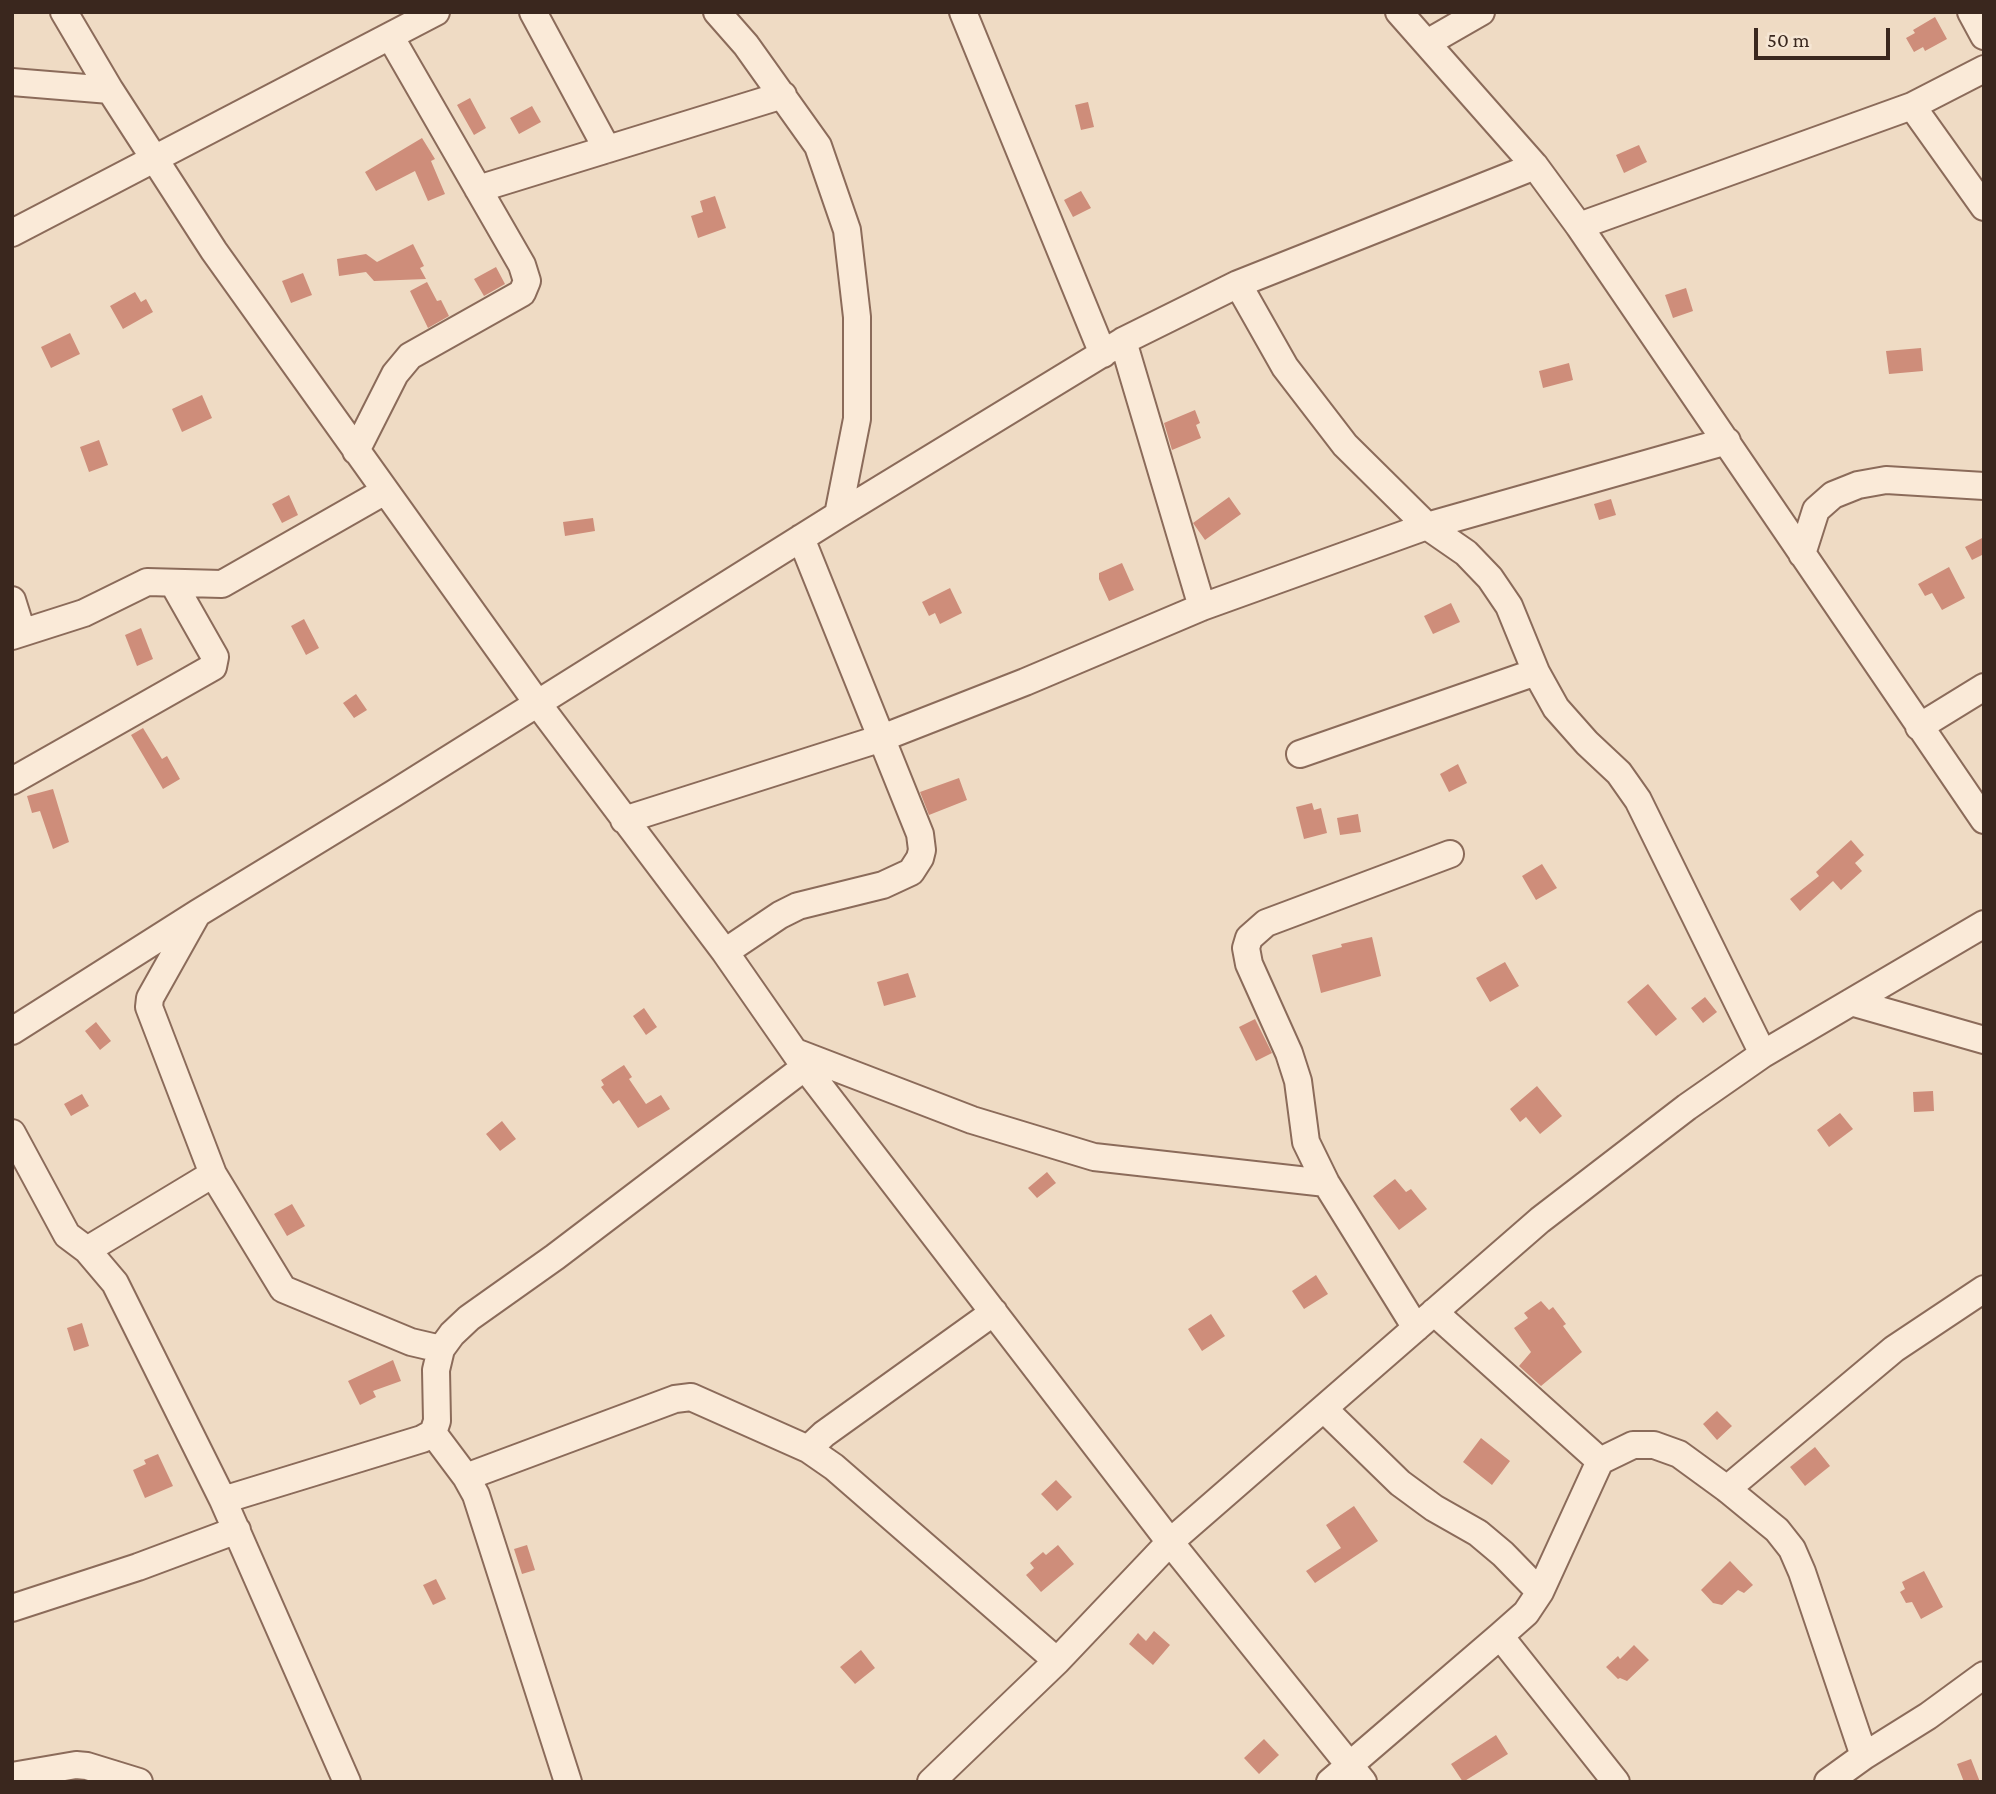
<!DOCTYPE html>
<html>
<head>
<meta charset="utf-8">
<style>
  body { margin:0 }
  #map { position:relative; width:1996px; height:1794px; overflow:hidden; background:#efdbc4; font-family:"Crimson Pro",serif }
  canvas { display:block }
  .frame { position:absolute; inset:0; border:14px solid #3a271e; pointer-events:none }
  .scale { position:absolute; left:1754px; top:28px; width:136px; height:32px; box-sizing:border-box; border:4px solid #3a271e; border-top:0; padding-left:9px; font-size:21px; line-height:24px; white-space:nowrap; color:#3a271e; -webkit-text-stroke:5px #f6e6d4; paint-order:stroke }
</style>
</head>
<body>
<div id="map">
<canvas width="1996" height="1794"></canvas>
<div class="frame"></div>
<div class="scale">50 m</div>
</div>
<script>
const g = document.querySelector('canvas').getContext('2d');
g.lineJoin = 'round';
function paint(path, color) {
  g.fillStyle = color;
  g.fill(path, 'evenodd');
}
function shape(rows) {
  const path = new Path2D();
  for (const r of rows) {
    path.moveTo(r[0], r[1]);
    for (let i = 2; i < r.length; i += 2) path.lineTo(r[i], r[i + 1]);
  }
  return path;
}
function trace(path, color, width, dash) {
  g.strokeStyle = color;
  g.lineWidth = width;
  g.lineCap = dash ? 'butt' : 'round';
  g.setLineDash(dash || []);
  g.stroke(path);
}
const building = shape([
  [1935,17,1947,39,1925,51,1923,47,1914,52,1906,38,1915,33,1913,30],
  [470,98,486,128,474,135,457,105],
  [1088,102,1094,127,1081,130,1075,105],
  [532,106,541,122,519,134,510,118],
  [422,138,435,159,431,161,445,194,428,201,415,171,376,191,365,172],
  [1639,145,1647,162,1624,173,1616,155],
  [1081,191,1091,208,1073,217,1064,200],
  [715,196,726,228,698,238,691,216,703,212,700,201],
  [413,244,424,266,420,268,426,279,374,281,366,272,339,276,337,259,366,254,377,262],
  [496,267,505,284,484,296,474,279],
  [303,273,312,295,291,303,282,281],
  [427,282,437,301,441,300,449,316,428,328,410,291],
  [1686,288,1693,311,1673,318,1665,295],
  [135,292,141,302,146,299,153,312,123,329,110,306],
  [70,333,80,354,51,368,41,347],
  [1921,348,1923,371,1889,374,1886,351],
  [1569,363,1573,380,1543,388,1539,371],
  [202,395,212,418,182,432,172,409],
  [1195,410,1200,423,1196,425,1201,438,1172,450,1164,423],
  [99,440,108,465,89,472,80,447],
  [289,495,298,515,282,523,272,504],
  [1229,497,1241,514,1205,540,1193,523],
  [1611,499,1616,515,1599,520,1594,504],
  [593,518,595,531,565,536,563,522],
  [1984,537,1984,554,1972,560,1965,547],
  [1122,563,1134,590,1109,601,1099,579,1099,573],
  [1949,567,1965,598,1942,610,1932,593,1925,596,1918,584],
  [950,588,962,613,940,624,935,613,929,616,922,602],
  [1451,603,1460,622,1433,634,1424,616],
  [304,619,319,648,306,655,291,626],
  [141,628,153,659,137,666,125,635],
  [356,694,367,710,354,718,343,703],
  [143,728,162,759,167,756,180,779,163,789,131,735],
  [1458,764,1467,783,1449,792,1440,774],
  [959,778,967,800,929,815,920,792],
  [53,789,69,842,53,849,40,811,32,813,27,796],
  [1312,803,1314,810,1321,808,1327,833,1304,839,1296,807],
  [1358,814,1361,832,1340,835,1337,818],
  [1851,840,1864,855,1855,863,1862,871,1841,890,1833,881,1800,911,1790,899,1819,876,1816,872],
  [1542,864,1557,888,1536,900,1522,876],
  [1372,937,1381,976,1321,993,1312,955,1342,947,1341,944],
  [1505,962,1519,986,1490,1002,1476,978],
  [908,973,916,997,884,1006,877,982],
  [1648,984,1677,1019,1656,1036,1627,1002],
  [1705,997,1717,1012,1703,1023,1691,1008],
  [644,1008,657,1027,646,1035,633,1016],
  [1255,1019,1272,1053,1256,1061,1239,1027],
  [96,1022,111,1041,100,1050,85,1031],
  [624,1065,632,1077,629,1079,646,1104,661,1095,670,1109,638,1128,619,1100,613,1104,601,1087,604,1085,601,1080],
  [1537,1086,1562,1116,1540,1134,1526,1117,1520,1122,1510,1109],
  [1933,1091,1934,1111,1914,1112,1913,1092],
  [82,1094,89,1106,71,1116,64,1104],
  [1840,1113,1853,1129,1829,1147,1817,1130],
  [502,1121,516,1139,500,1151,486,1134],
  [1047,1172,1056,1183,1037,1198,1028,1188],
  [1395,1179,1406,1192,1411,1189,1427,1209,1399,1230,1373,1196],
  [292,1204,305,1226,287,1236,274,1214],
  [1316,1275,1328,1294,1304,1309,1292,1291],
  [1541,1301,1549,1310,1553,1307,1566,1324,1563,1326,1582,1352,1541,1386,1519,1366,1531,1352,1514,1328,1528,1318,1524,1313],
  [1211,1314,1225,1336,1202,1351,1188,1329],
  [82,1323,89,1346,74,1351,67,1328],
  [393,1360,401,1381,373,1391,376,1397,360,1405,348,1381],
  [1717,1411,1732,1426,1717,1440,1703,1424],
  [1481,1438,1510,1461,1492,1485,1463,1462],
  [1815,1447,1830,1466,1805,1486,1790,1467],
  [158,1454,173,1486,145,1498,133,1470,146,1464,144,1460],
  [1056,1480,1072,1497,1057,1511,1041,1494],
  [1354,1506,1378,1541,1315,1583,1306,1571,1341,1548,1326,1525],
  [527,1545,535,1570,522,1574,514,1549],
  [1058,1545,1074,1564,1041,1592,1026,1575,1034,1568,1030,1563,1043,1552,1046,1555],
  [1730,1561,1753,1585,1744,1593,1738,1590,1722,1605,1713,1603,1701,1590],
  [1924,1571,1943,1607,1921,1619,1912,1602,1906,1603,1900,1592,1905,1589,1902,1582],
  [436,1579,446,1599,433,1605,423,1585],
  [1154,1631,1170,1645,1153,1665,1129,1644,1138,1633,1146,1641],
  [1634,1645,1649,1660,1627,1681,1620,1678,1618,1679,1606,1667,1618,1656,1620,1659],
  [861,1650,875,1668,855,1684,840,1667],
  [1496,1735,1508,1754,1463,1782,1451,1764],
  [1264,1739,1279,1755,1259,1774,1244,1758],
  [1971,1759,1980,1782,1964,1782,1957,1764]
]);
const minor = shape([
  [64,12,110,90,214,251,538,704,725,952,805,1067,1170,1542,1363,1782],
  [533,12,607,149],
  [717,12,746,45,818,146,847,230,857,317,857,419,838,515],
  [963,12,1103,354],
  [1399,12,1535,166,1579,226,1984,820],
  [1971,12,1984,36],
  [1427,43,1481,12],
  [12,82,110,90],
  [1912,106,1984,207],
  [478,189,783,95],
  [1579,226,1912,106,1984,69],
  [12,233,436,12],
  [1238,284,1285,367,1345,445,1427,526,1466,553,1490,578,1509,606,1536,672,1556,708,1587,743,1619,773,1638,800,1763,1054],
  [1123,341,1202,607],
  [356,451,395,374,410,356,522,293,527,281,522,265,390,36],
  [1802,554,1816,510,1833,495,1858,485,1886,480,1984,486],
  [12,600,22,632],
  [12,636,84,613,147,582,222,584,385,491],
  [1919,727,1984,687],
  [1300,754,1536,672],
  [12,781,213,667,215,657,173,583],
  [624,820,882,738,1025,682,1202,607,1427,526,1727,441],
  [196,916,150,998,149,1007,213,1174,283,1289,411,1342,441,1349],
  [725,952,780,915,798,906,883,885,911,872,920,858,922,850,920,834,801,538],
  [1851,1002,1984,1040],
  [12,1031,198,913,393,794,838,515,1123,341,1238,284,1535,166],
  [795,1052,972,1120,1094,1157,1326,1183],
  [12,1133,67,1235,87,1250,115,1283,223,1500,347,1782],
  [87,1250,213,1174],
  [1434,1312,1600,1461,1633,1445,1654,1445,1679,1454,1727,1489,1777,1530,1792,1549,1802,1572,1864,1756],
  [1416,1328,1326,1183,1306,1142,1298,1081,1289,1053,1249,964,1246,948,1249,938,1266,923,1450,854],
  [1324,1409,1400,1483,1434,1508,1478,1533,1503,1554,1540,1592,1526,1613,1500,1636,1330,1782],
  [433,1433,466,1477,476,1495,568,1782],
  [808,1449,824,1434,994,1312],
  [466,1477,675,1399,691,1397,808,1449,834,1467,1057,1661],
  [1727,1489,1894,1349,1984,1289],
  [223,1500,422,1439,433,1433,437,1421,436,1370,441,1349,452,1334,469,1318,555,1257,805,1067],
  [1540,1592,1600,1461],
  [12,1608,138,1567,237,1530],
  [1500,1636,1616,1782],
  [12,1776,76,1765,87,1766,139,1782],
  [931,1782,1057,1661,1170,1542,1540,1220,1687,1107,1763,1054,1984,924],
  [1828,1782,1864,1756,1928,1716,1984,1675]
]);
paint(building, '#ce8d7a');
trace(minor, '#8b6b5a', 30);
trace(minor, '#faead8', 26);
</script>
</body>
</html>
